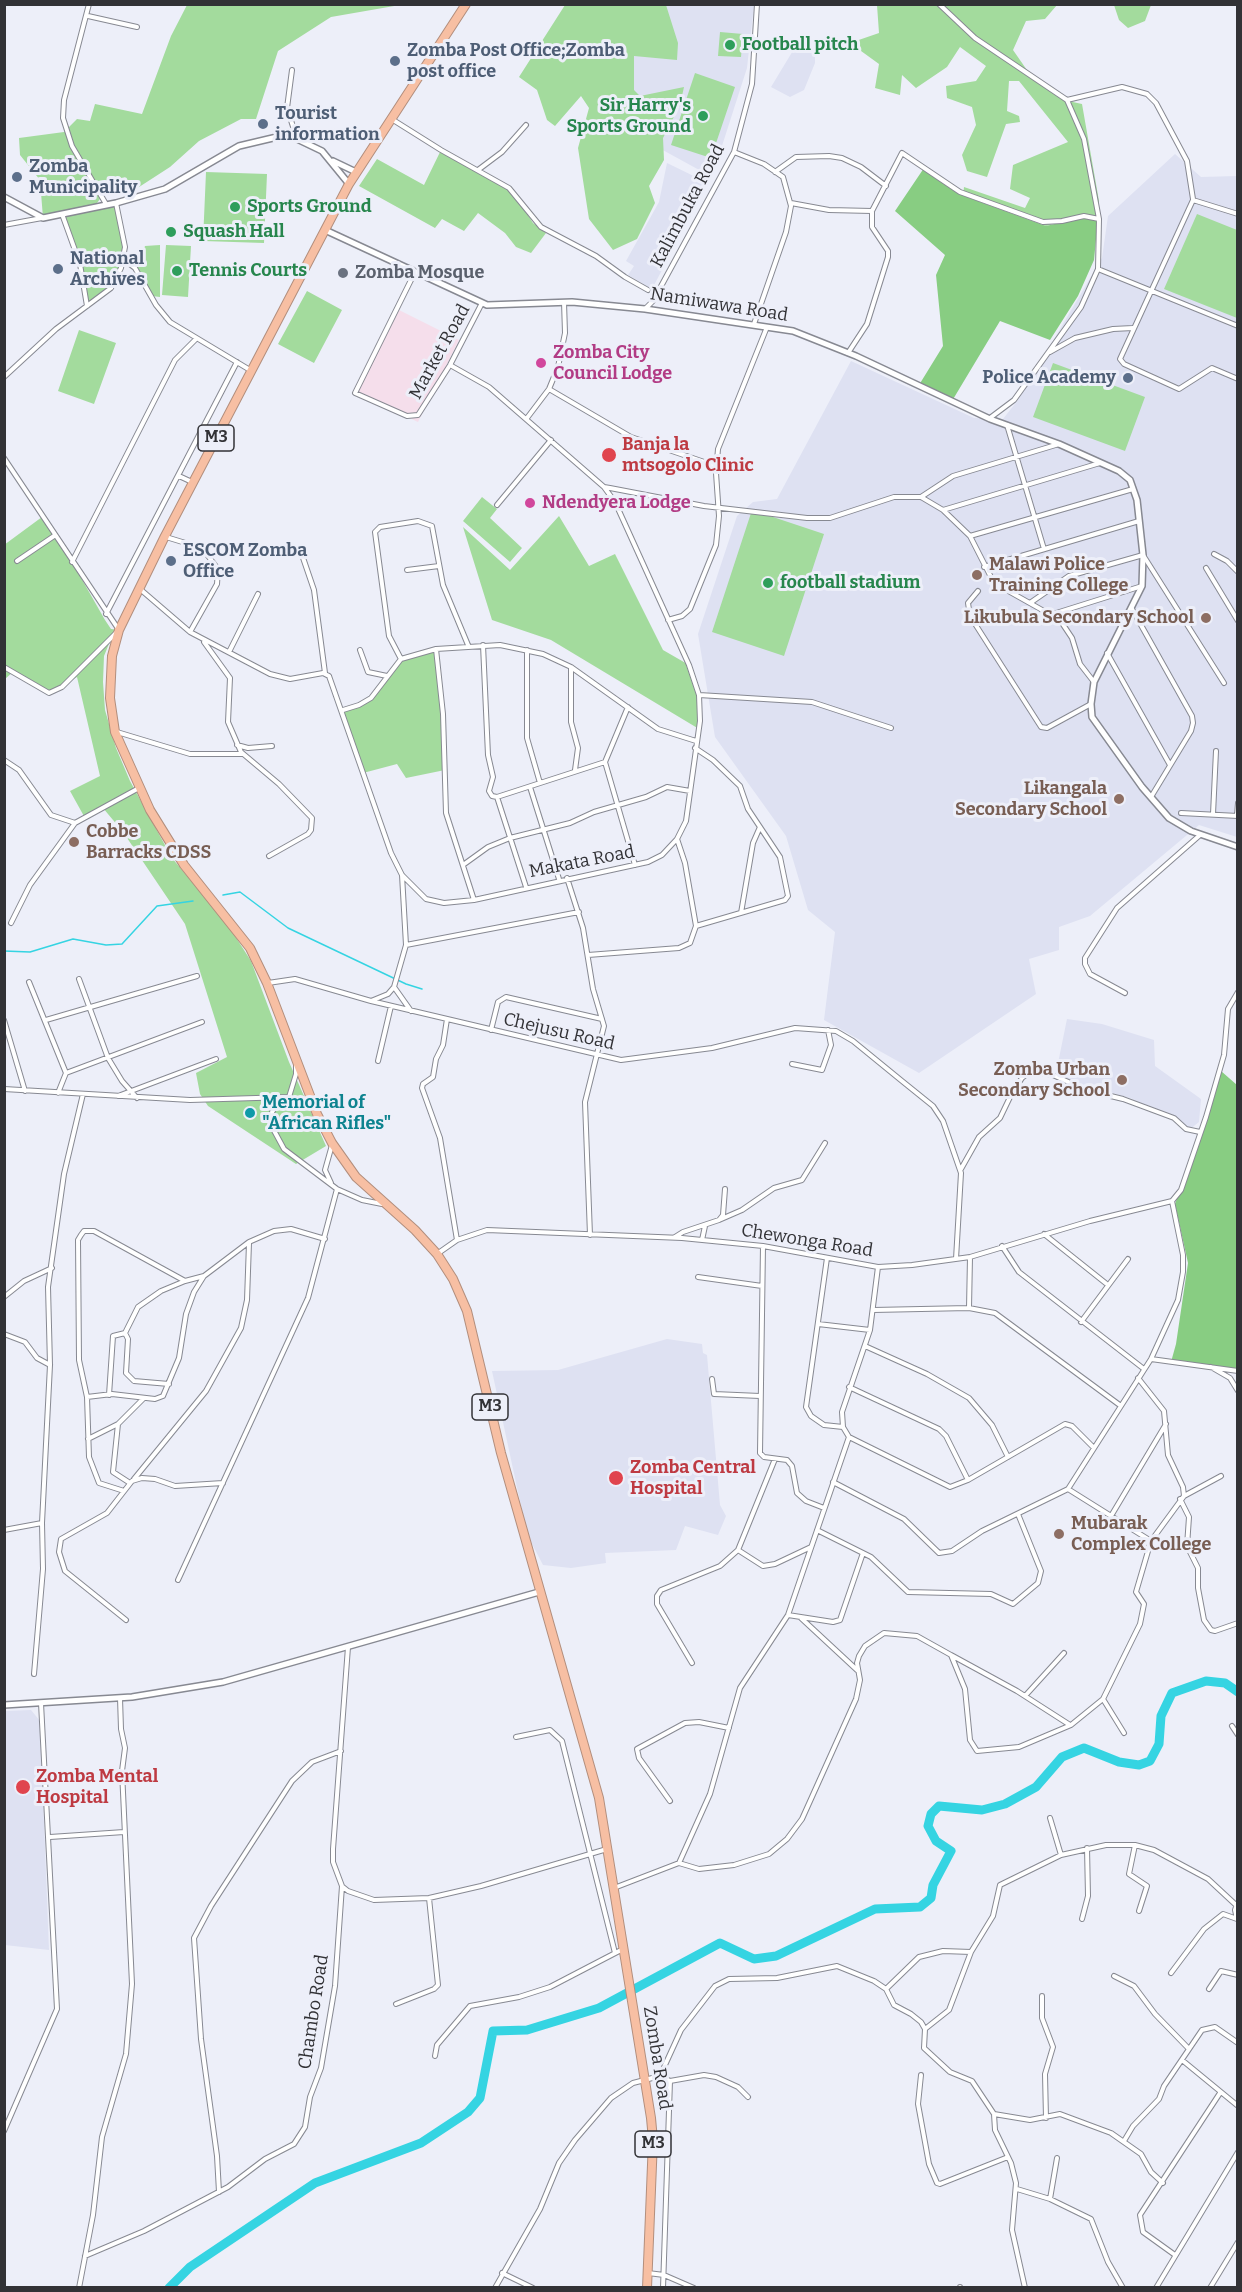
<!DOCTYPE html>
<html>
<head>
<meta charset="utf-8">
<style>
  body { margin:0 }
  #map { position:relative; width:1242px; height:2292px; overflow:hidden; background:#edeff9; font-family:Bitter,serif }
  canvas { display:block }
  .frame { position:absolute; inset:0; border:6px solid #323236; pointer-events:none }
</style>
</head>
<body>
<div id="map">
<canvas width="1242" height="2292"></canvas>
<div class="frame"></div>
</div>
<script>
const g = document.querySelector('canvas').getContext('2d');
g.lineJoin = 'round';
function paint(path, color) {
  g.fillStyle = color;
  g.fill(path, 'evenodd');
}
function shape(rows) {
  const path = new Path2D();
  for (const r of rows) {
    path.moveTo(r[0], r[1]);
    for (let i = 2; i < r.length; i += 2) path.lineTo(r[i], r[i + 1]);
  }
  return path;
}
function trace(path, color, width, dash) {
  g.strokeStyle = color;
  g.lineWidth = width;
  g.lineCap = dash ? 'butt' : 'round';
  g.setLineDash(dash || []);
  g.stroke(path);
}
function label(font, color, halo, rows, align = 'center') {
  g.font = font + ' Bitter,serif';
  g.lineWidth = 6;
  g.setLineDash([]);
  g.textBaseline = 'middle';
  g.strokeStyle = halo;
  g.fillStyle = color;
  for (const [text, x, y, turn = 0] of rows) {
    g.save();
    g.translate(x, y);
    g.rotate((+turn || 0) * Math.PI / 180);
    g.textAlign = isNaN(turn) ? turn : align;
    if (halo) g.strokeText(text, 0, 0);
    g.fillText(text, 0, 0);
    g.restore();
  }
}
const commercial = shape([
  [399,310,459,340,418,422,357,393]
]);
const built = shape([
  [612,5,754,5,747,68,712,177,628,131],
  [797,44,815,53,815,63,804,90,790,97,771,87],
  [1175,154,1201,177,1237,176,1237,837,1199,825,1090,916,1059,927,1059,950,1029,959,1036,994,919,1073,824,1020,835,932,808,910,786,836,715,737,698,634,737,516,753,502,777,499,851,361,974,418,1003,419,1018,400,1102,258,1108,216],
  [667,163,708,183,652,289,628,275,634,266,626,261,659,202],
  [1067,1019,1102,1024,1154,1040,1155,1066,1201,1099,1199,1122,1190,1129,1130,1098,1084,1086,1056,1073],
  [667,1339,702,1344,703,1353,707,1355,720,1505,726,1516,718,1535,685,1526,676,1550,605,1553,606,1563,571,1568,543,1565,530,1540,524,1520,492,1371,558,1370],
  [31,1710,40,1721,49,1950,5,1945,5,1711]
]);
const green = shape([
  [187,5,400,5,331,17,278,51,256,119,241,119,199,141,170,167,136,189,106,191,94,207,116,203,125,247,123,259,112,284,85,306,84,284,74,245,62,215,43,218,40,180,20,155,19,138,64,132,77,119,90,121,95,104,142,114,171,36],
  [565,5,666,5,678,43,677,60,634,56,634,90,640,96,684,87,680,105,663,138,664,160,649,186,655,203,637,239,613,250,589,219,578,148,589,108,581,96,555,126,547,120,537,90,519,77],
  [877,5,1057,5,1045,19,1026,21,1013,50,1029,73,1068,101,1082,104,1099,201,1098,219,1083,217,1046,226,963,196,964,187,1025,208,1030,198,1010,189,1013,165,1068,142,1019,81,1009,81,1007,111,1019,116,1020,122,1006,124,987,177,967,171,962,155,976,125,972,107,947,98,946,86,976,81,986,66,960,47,947,67,916,88,902,75,900,95,875,88,879,64,850,43,879,33],
  [1114,5,1114,4,1151,5,1145,21,1128,28,1119,20],
  [720,32,743,34,741,57,718,56],
  [695,73,735,87,711,158,671,145],
  [441,150,510,187,533,223,546,233,531,253,516,247,505,233,478,213,464,231,442,219,435,228,359,186,377,159,424,185],
  [206,172,267,174,264,243,203,241],
  [1197,214,1237,230,1237,318,1164,289],
  [160,245,160,297,152,296,137,268,145,246],
  [166,245,191,246,188,297,162,295],
  [307,291,342,310,314,363,278,344],
  [79,330,116,343,94,404,58,391],
  [1053,363,1145,397,1125,451,1033,417],
  [482,497,497,509,490,518,522,548,510,562,463,521],
  [752,510,824,534,784,656,712,632],
  [559,516,589,566,615,554,663,650,689,665,699,695,699,729,551,640,492,620,463,527,510,570],
  [42,517,72,562,105,620,111,629,119,630,113,634,104,656,103,682,105,710,116,748,130,781,172,858,228,925,251,961,289,1062,326,1146,296,1164,208,1106,200,1094,196,1073,227,1057,185,924,123,832,103,808,85,818,70,791,100,776,77,677,49,693,13,672,5,679,4,545],
  [436,649,443,714,445,770,406,778,397,764,363,773,343,710,359,705,371,698,401,659]
]);
const forest = shape([
  [924,168,964,196,1046,226,1083,217,1098,219,1094,260,1078,296,1050,340,1000,321,952,401,919,385,943,346,936,275,945,255,895,211],
  [1221,1071,1237,1085,1237,1370,1171,1362,1176,1344,1188,1263,1175,1204]
]);
const stream = shape([
  [223,895,240,892,288,928,406,984,422,989],
  [4,951,30,952,73,939,106,945,122,944,157,906,193,901]
]);
const river = shape([
  [169,2288,190,2267,315,2183,421,2143,468,2112,480,2098,493,2031,527,2030,599,2008,720,1943,754,1959,776,1956,875,1909,920,1907,931,1898,933,1885,951,1851,936,1841,928,1826,931,1814,939,1806,982,1810,1005,1804,1036,1787,1062,1757,1084,1748,1119,1762,1139,1765,1150,1761,1159,1744,1161,1716,1172,1693,1206,1681,1225,1683,1238,1692]
]);
const street = shape([
  [89,4,64,100,63,118,72,146,106,204],
  [939,4,975,38,1067,100,1084,139,1099,219,1098,269,1081,307,1014,400,990,418],
  [88,16,137,27],
  [292,70,287,108,297,139],
  [1067,100,1122,87,1147,94,1156,103,1187,161,1193,199],
  [390,118,441,150,509,188,541,227,596,256,625,277,648,290],
  [734,152,764,164,783,177,791,206,786,232,754,324],
  [478,170,502,152,526,125],
  [775,172,796,157,829,156,842,158,861,167,886,186],
  [791,203,829,210,872,211],
  [62,214,80,264,87,306],
  [1238,214,1193,200,1120,359,1124,364,1179,389,1212,368,1238,379],
  [4,225,42,218],
  [123,259,135,268,156,305,170,322,250,370],
  [1098,269,1238,326],
  [415,272,355,393,407,416,418,415,450,365,482,303],
  [645,309,653,301,734,152,752,84,757,4],
  [1050,352,1075,338,1113,329,1133,328],
  [848,353,867,324,888,257,888,251,872,227,872,211,902,153,960,192,1043,222,1062,221,1084,216,1099,219],
  [450,365,489,387,604,487,610,488,704,506,807,518,830,518,894,497,921,497,943,510,970,536,994,583,1060,620,1072,638,1080,664,1094,682],
  [4,377,56,329,111,288,121,268,125,247,116,203],
  [549,389,631,437,716,466],
  [527,418,549,389,558,367,565,333,564,302],
  [1007,425,1044,549],
  [4,458,119,630,62,687,49,693,4,667],
  [179,476,192,482],
  [921,497,953,476,1059,444],
  [497,505,551,440],
  [943,510,1100,463],
  [970,536,1133,489],
  [166,537,202,548,218,569,217,584,190,632],
  [300,549,314,590,325,673],
  [1214,554,1227,561,1238,572],
  [17,561,54,536],
  [72,562,175,360,196,339],
  [984,567,1139,521],
  [1206,568,1238,621],
  [407,570,439,566],
  [140,589,190,632,270,674,290,679,323,673,329,676,391,853,402,875,426,899,444,903,474,900,648,862,662,855,677,839,686,821,700,721,699,695,689,665,615,502,604,487],
  [978,591,968,603,970,616,1041,727,1047,728,1091,704],
  [1030,603,1069,576,1143,555,1224,683],
  [1132,609,1192,716,1193,723,1191,731,1151,797],
  [106,614,237,362],
  [1053,614,1142,586],
  [668,620,682,616,690,609,716,545,719,516,716,473,718,449,767,327],
  [204,642,230,678,228,722,241,752,279,784,312,818,311,830,308,834,269,856],
  [483,645,488,755,493,777,489,791,492,796,497,797,605,762],
  [436,649,443,714,446,813,474,900],
  [360,650,368,672,387,676],
  [527,650,527,738,540,783],
  [229,652,258,594],
  [1107,653,1170,765],
  [401,659,389,636,375,532,380,527,418,521,432,526,443,585,468,645],
  [571,667,571,722,578,748,575,770],
  [699,695,812,702,891,728],
  [628,707,605,762,635,865],
  [343,710,359,705,371,698,401,659,436,649,500,645,543,654,571,667,658,729,696,741],
  [117,732,190,754,241,754],
  [237,745,248,748,272,746],
  [695,748,713,760,740,786,748,809,780,857,788,896,785,900,696,926],
  [4,760,19,770,51,815,75,823],
  [530,787,559,879],
  [497,797,526,887],
  [1181,813,1238,816],
  [1213,814,1216,751],
  [1237,815,1238,803],
  [463,865,488,847,510,838,570,823,594,812,646,797,667,787,690,791],
  [402,875,406,945],
  [567,878,583,928,593,989,604,1026,585,1102,590,1235],
  [741,913,753,843,760,827],
  [11,923,30,885,75,823,139,788],
  [588,955,679,948,690,943,696,926,685,863,677,839],
  [79,979,108,1058,122,1081,137,1098],
  [29,982,66,1073,58,1093],
  [268,983,295,979,371,1001,621,1060,712,1048,795,1028,836,1031,853,1041,902,1081,933,1106,943,1121,961,1173,956,1259],
  [394,987,411,1011],
  [1125,993,1090,974,1085,964,1085,958,1117,908,1200,835],
  [371,1001,388,994,394,987,406,945,579,912],
  [447,1019,443,1045,436,1059,433,1077,423,1084,422,1088,440,1138,457,1240],
  [4,1020,25,1091],
  [46,1020,197,976],
  [491,1030,498,1002,506,997,602,1019],
  [378,1061,391,1006],
  [296,1064,296,1074,289,1097,277,1104,271,1114,271,1125,284,1149,337,1189,362,1200,382,1204],
  [792,1064,822,1070,831,1045,828,1030],
  [66,1073,202,1022],
  [4,1089,190,1100,289,1097],
  [118,1096,216,1059],
  [961,1169,979,1137,1000,1118,1012,1093,1022,1078,1031,1071,1053,1075,1086,1090,1123,1099,1174,1118,1186,1129,1200,1132],
  [331,1183,325,1170,332,1145],
  [719,1220,742,1210,774,1188,802,1180,825,1143],
  [1044,1234,1108,1285],
  [675,1237,683,1232,719,1220,723,1215,725,1189],
  [702,1240,705,1226],
  [763,1246,760,1453,764,1457,787,1460,792,1466,797,1493,806,1501,824,1508],
  [1002,1246,1019,1272,1144,1369],
  [437,1254,457,1240,487,1230,682,1238,763,1246,878,1267,912,1265,970,1257,1090,1221,1172,1201,1181,1190,1206,1117,1224,1055,1228,1009,1238,992],
  [827,1258,806,1407,811,1416,824,1425,843,1427],
  [878,1267,870,1330,842,1412,843,1427,849,1437,950,1487,968,1480,1065,1424,1072,1426,1094,1448],
  [698,1277,762,1286],
  [4,1297,24,1281,52,1268],
  [969,1308,970,1257],
  [873,1310,969,1308,995,1313,1121,1406],
  [1081,1322,1128,1259],
  [818,1324,870,1330],
  [125,1333,128,1339,126,1373,134,1381,169,1384],
  [4,1334,25,1342,37,1358,50,1365],
  [865,1346,927,1374,969,1398,992,1425,1008,1457],
  [1151,1359,1238,1371],
  [1211,1367,1230,1378,1238,1391],
  [712,1379,714,1394,760,1396],
  [849,1387,939,1429,946,1436,968,1480],
  [109,1395,113,1336,125,1333,138,1307,161,1291,185,1281],
  [87,1397,112,1394,155,1399,163,1396,179,1358,186,1314,194,1292,204,1276],
  [118,1424,113,1472,130,1483],
  [88,1439,118,1424,144,1398],
  [134,1479,206,1391,241,1328,247,1300,249,1243],
  [833,1482,904,1519,939,1553,952,1551,982,1531,1068,1489,1151,1359,1178,1300,1183,1272,1183,1255,1172,1201],
  [1068,1489,1151,1541],
  [124,1491,99,1483,89,1457,87,1397,79,1360,78,1240,81,1235,84,1231,94,1231,185,1281,204,1276,249,1242,274,1231,291,1229,325,1239],
  [1184,1496,1221,1476],
  [1180,1499,1189,1517,1187,1546,1198,1568,1198,1588,1204,1620,1211,1630,1215,1631,1238,1623],
  [1111,1516,1166,1424],
  [4,1530,42,1523],
  [817,1530,871,1557,908,1592,991,1594,1013,1604,1038,1583,1041,1571,1018,1514],
  [738,1550,775,1459],
  [178,1580,308,1298,337,1189],
  [788,1615,833,1622,840,1620,863,1553],
  [801,1618,857,1670],
  [126,1620,65,1571,59,1552,61,1539,107,1513,132,1481,142,1478,155,1479,175,1486,223,1483],
  [951,1655,1017,1691,1070,1725],
  [692,1663,657,1604,657,1596,661,1590,720,1566,738,1550,763,1566,775,1564,811,1547],
  [34,1674,43,1569,42,1523,50,1365,48,1287,64,1174,83,1094],
  [1025,1696,1064,1653],
  [1103,1699,1124,1733],
  [1232,1726,1238,1735],
  [516,1737,550,1730,562,1741,615,1953],
  [670,1801,639,1758,637,1749,685,1723,699,1722,729,1728],
  [1050,1818,1061,1855],
  [50,1837,124,1832],
  [1135,1845,1129,1874,1147,1886,1139,1911],
  [679,1863,699,1869,734,1865,769,1854,787,1839,802,1819,856,1699,860,1680,857,1663,859,1656,865,1646,884,1633,917,1636,951,1655,965,1689,970,1740,977,1751,1019,1747,1071,1725,1103,1699,1140,1624,1144,1604,1136,1592,1151,1541,1184,1496,1183,1487,1168,1455,1164,1411,1138,1378],
  [343,1887,348,1891,374,1900,429,1898,481,1886,607,1849],
  [614,1888,679,1863,710,1794,740,1688,788,1615,849,1437],
  [1082,1919,1088,1896,1087,1848],
  [1171,1973,1204,1929,1223,1914,1237,1919,1235,1910,1237,1904],
  [1114,1976,1134,1986,1155,2014,1189,2049],
  [886,1989,919,1957,943,1951,971,1952],
  [1209,1989,1221,1971,1238,1975],
  [1042,1996,1042,2018,1053,2047,1045,2074,1046,2118],
  [396,2004,434,1989,438,1985,429,1898],
  [925,2029,949,2010,971,1952,993,1916,1000,1885,1061,1855,1106,1845,1135,1845,1154,1850,1208,1879,1236,1905],
  [435,2056,437,2045,470,2006,519,1997,550,1987,623,1949],
  [1182,2060,1238,2106],
  [921,2075,918,2104,929,2164,937,2183,940,2184,1008,2157],
  [660,2076,670,2081,704,2075,716,2077,738,2087,748,2097],
  [994,2114,995,2130,1011,2163,1016,2183,1012,2230,1025,2288],
  [4,2131,57,2009,41,1703],
  [1124,2141,1133,2126,1159,2099,1164,2086,1202,2030,1215,2027,1238,2043],
  [1017,2189,1050,2199,1091,2219,1108,2262,1123,2288],
  [219,2192,217,2156,201,2039,194,1938,211,1906,292,1781,312,1762,341,1751],
  [1050,2199,1057,2158],
  [1175,2255,1143,2232,1140,2215,1220,2093],
  [85,2256,144,2231,228,2187,265,2159,294,2144,305,2127,310,2097,321,2068,335,1986,342,1886,333,1862,333,1849,348,1647],
  [502,2273,533,2288],
  [648,2273,664,2275,694,2288],
  [79,2288,93,2215,102,2137,126,2054,132,1984,122,1771,125,1748,121,1729,120,1698],
  [495,2288,540,2209,559,2163,575,2140,611,2098,633,2083,660,2076,681,2030,715,1986,729,1979,777,1978,837,1966,874,1981,886,1989,894,2005,911,2014,921,2022,925,2029,924,2048,950,2072,972,2081,994,2114,1030,2120,1060,2114,1111,2133,1141,2154,1151,2172,1163,2183],
  [663,2288,670,2081],
  [960,2288,960,2287],
  [1156,2288,1238,2152],
  [1210,2288,1238,2242]
]);
const secondary = shape([
  [333,161,356,172],
  [4,197,43,218,116,203,165,189,239,146,277,137,297,139,322,151,349,184],
  [325,230,487,305,572,302,645,309,793,331,856,356,990,419,1059,444,1119,471,1130,480,1137,500,1143,555,1142,586,1094,682,1091,704,1092,717,1142,787,1169,818,1191,831,1238,847],
  [4,1705,132,1697,223,1682,539,1592]
]);
const highway = shape([
  [466,4,349,184,165,536,119,630,112,656,110,698,115,732,150,810,184,865,250,948,267,983,317,1114,332,1143,356,1177,415,1230,437,1254,453,1279,467,1311,501,1453,599,1798,651,2118,653,2140,647,2288]
]);
const markers = [
  [730,45,6,"#2e9e5b"],
  [395,61,6,"#5c6f8a"],
  [703,116,6,"#2e9e5b"],
  [263,124,6,"#5c6f8a"],
  [17,177,6,"#5c6f8a"],
  [235,207,6,"#2e9e5b"],
  [171,232,6,"#2e9e5b"],
  [58,269,6,"#5c6f8a"],
  [177,271,6,"#2e9e5b"],
  [343,273,6,"#6b7280"],
  [541,363,6,"#d1479c"],
  [1128,378,6,"#5c6f8a"],
  [609,455,8,"#e0444e"],
  [530,503,6,"#d1479c"],
  [171,561,6,"#5c6f8a"],
  [977,575,6,"#8d6e63"],
  [768,583,6,"#2e9e5b"],
  [1206,618,6,"#8d6e63"],
  [1119,799,6,"#8d6e63"],
  [74,842,6,"#8d6e63"],
  [1122,1080,6,"#8d6e63"],
  [250,1113,6,"#0f9aa8"],
  [616,1478,8,"#e0444e"],
  [1059,1534,6,"#8d6e63"],
  [23,1787,8,"#e0444e"]
];
const shields = [
  [216,438,36],
  [490,1407,36],
  [653,2144,36]
];
const shieldNames = [
  ["M3",216,438],
  ["M3",490,1407],
  ["M3",653,2144]
];
const leisureNames = [
  ["Football pitch",742,45],
  ["Sir Harry's",691,106,"right"],
  ["Sports Ground",691,127,"right"],
  ["Sports Ground",247,207],
  ["Squash Hall",183,232],
  ["Tennis Courts",189,271],
  ["football stadium",780,583]
];
const serviceNames = [
  ["Zomba Post Office;Zomba",407,51],
  ["post office",407,72],
  ["Tourist",275,114],
  ["information",275,135],
  ["Zomba",29,167],
  ["Municipality",29,188],
  ["National",70,259],
  ["Archives",70,280],
  ["Police Academy",1116,378,"right"],
  ["ESCOM Zomba",183,551],
  ["Office",183,572]
];
const streetNames = [
  ["Kalimbuka Road",688,206,-62],
  ["Namiwawa Road",719,305,9],
  ["Market Road",440,352,-61],
  ["Makata Road",582,862,-11],
  ["Chejusu Road",559,1032,13],
  ["Chewonga Road",807,1241,9],
  ["Chambo Road",314,2012,-81],
  ["Zomba Road",657,2058,81]
];
const worshipNames = [
  ["Zomba Mosque",355,273]
];
const hotelNames = [
  ["Zomba City",553,353],
  ["Council Lodge",553,374],
  ["Ndendyera Lodge",542,503]
];
const healthNames = [
  ["Banja la",622,445],
  ["mtsogolo Clinic",622,466],
  ["Zomba Central",630,1468],
  ["Hospital",630,1489],
  ["Zomba Mental",36,1777],
  ["Hospital",36,1798]
];
const educationNames = [
  ["Malawi Police",989,565],
  ["Training College",989,586],
  ["Likubula Secondary School",1194,618,"right"],
  ["Likangala",1107,789,"right"],
  ["Secondary School",1107,810,"right"],
  ["Cobbe",86,832],
  ["Barracks CDSS",86,853],
  ["Zomba Urban",1110,1070,"right"],
  ["Secondary School",1110,1091,"right"],
  ["Mubarak",1071,1524],
  ["Complex College",1071,1545]
];
const cultureNames = [
  ["Memorial of",262,1103],
  ["\"African Rifles\"",262,1124]
];
paint(commercial, '#f5deeb');
paint(built, '#dee1f2');
paint(green, '#a3db9d');
paint(forest, '#88cd82');
trace(stream, '#35d4e2', 1.5);
trace(river, '#35d4e2', 9);
trace(street, '#878992', 6);
trace(secondary, '#878992', 8);
trace(highway, '#b28e7d', 10);
trace(street, '#fff', 4);
trace(secondary, '#fff', 5);
trace(highway, '#f7bfa3', 8);
for (const [x, y, r, color] of markers) {
  const dot = new Path2D();
  dot.arc(x, y, r, 0, 2 * Math.PI);
  g.fillStyle = color;
  g.fill(dot);
  trace(dot, '#edeff9', 2);
}
for (const [x, y, w] of shields) {
  const box = new Path2D();
  box.roundRect(x - w / 2, y - 13, w, 26, 4.5);
  g.fillStyle = '#edeff9';
  g.fill(box);
  trace(box, '#323236', 1.5);
}
label('bold 16px', '#323236', null, shieldNames);
label('bold 18px', '#27864d', '#edeff9', leisureNames, 'left');
label('bold 18px', '#4e5e75', '#edeff9', serviceNames, 'left');
label('18px', '#323236', '#edeff9', streetNames);
label('bold 18px', '#5b616d', '#edeff9', worshipNames, 'left');
label('bold 18px', '#b23c85', '#edeff9', hotelNames, 'left');
label('bold 18px', '#be3a42', '#edeff9', healthNames, 'left');
label('bold 18px', '#785e54', '#edeff9', educationNames, 'left');
label('bold 18px', '#0d838f', '#edeff9', cultureNames, 'left');
</script>
</body>
</html>
